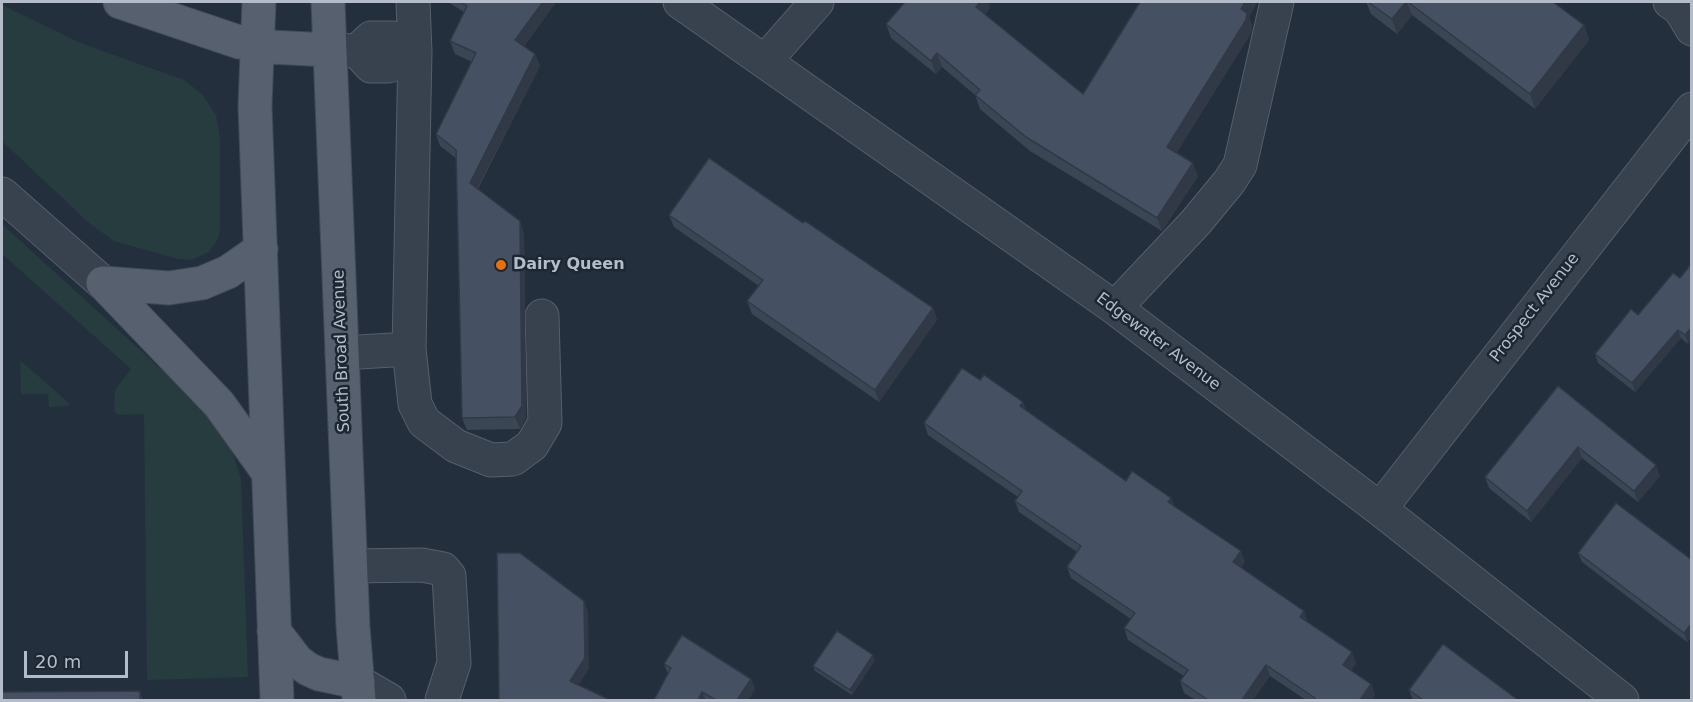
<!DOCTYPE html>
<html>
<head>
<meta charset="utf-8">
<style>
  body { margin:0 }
  #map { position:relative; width:1693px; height:702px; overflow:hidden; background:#242f3e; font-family:"DejaVu Sans",sans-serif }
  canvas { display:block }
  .frame { position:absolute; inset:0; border:3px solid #b4bcc9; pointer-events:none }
  .scale { position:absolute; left:24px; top:651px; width:104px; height:27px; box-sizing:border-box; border:3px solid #b4bcc9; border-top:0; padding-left:8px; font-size:18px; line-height:21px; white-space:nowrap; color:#b4bcc9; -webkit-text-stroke:4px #1d2633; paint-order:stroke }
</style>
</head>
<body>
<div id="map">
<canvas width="1693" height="702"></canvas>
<div class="frame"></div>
<div class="scale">20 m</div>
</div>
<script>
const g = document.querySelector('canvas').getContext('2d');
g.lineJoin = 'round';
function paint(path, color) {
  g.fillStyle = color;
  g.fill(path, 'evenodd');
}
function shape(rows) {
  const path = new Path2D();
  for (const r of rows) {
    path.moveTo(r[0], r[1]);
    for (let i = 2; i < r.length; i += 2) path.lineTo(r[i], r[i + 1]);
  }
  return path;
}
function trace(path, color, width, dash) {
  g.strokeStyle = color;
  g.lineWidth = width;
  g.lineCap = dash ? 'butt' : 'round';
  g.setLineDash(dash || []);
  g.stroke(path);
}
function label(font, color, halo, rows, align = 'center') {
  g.font = font + ' "DejaVu Sans",sans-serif';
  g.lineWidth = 5;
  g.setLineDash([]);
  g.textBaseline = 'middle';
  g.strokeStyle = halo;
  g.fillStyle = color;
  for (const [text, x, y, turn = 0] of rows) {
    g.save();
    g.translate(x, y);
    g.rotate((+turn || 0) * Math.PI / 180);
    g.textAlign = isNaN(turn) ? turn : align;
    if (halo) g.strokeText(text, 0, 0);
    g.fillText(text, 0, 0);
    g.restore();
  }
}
const green = shape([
  [2,5,83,44,184,80,202,94,216,115,220,138,220,229,218,239,209,252,191,260,178,259,114,241,89,223,2,141],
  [2,224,208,412,229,441,241,479,248,677,147,680,144,414,118,415,114,411,115,390,131,369,2,254],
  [20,360,69,403,69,406,49,407,48,394,21,394]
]);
const minor = shape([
  [413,2,415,52,409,349,415,404,424,422,456,446,491,460,513,459,532,445,545,423,542,316],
  [680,2,1115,308,1380,509,1622,700],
  [1670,2,1680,9,1692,29],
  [328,50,357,51,371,38,393,38,403,52,389,66,371,66,357,51],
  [765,61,817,2],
  [2,194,103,283],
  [1115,308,1196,222,1229,182,1240,165,1277,2],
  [342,353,409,349],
  [1380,509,1692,109],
  [351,566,422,565,443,569,449,576,454,663,442,700],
  [358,682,389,700]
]);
const major = shape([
  [120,2,239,42,270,47,328,50],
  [259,2,255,106,277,700],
  [328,2,353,627,359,700],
  [103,283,219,404,267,471],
  [103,283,169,288,202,283,228,272,261,249],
  [274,631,297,661,308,669,319,674,358,682]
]);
const wall = shape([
  [448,2,556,2,524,46,535,54,540,66,478,189,524,233,526,418,520,429,467,430,462,418,457,159,440,146,436,134,472,62,455,54,450,41,464,12],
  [1140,2,1257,2,1249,17,1252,26,1251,33,1177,152,1198,176,1162,231,1030,151,980,109,975,95,942,67,936,74,891,38,886,24,990,8,985,14,1083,94],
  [1366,2,1553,2,1584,25,1589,40,1535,109,1412,15,1397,34,1371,14],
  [669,215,803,223,933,308,937,320,879,402,752,314,747,301,759,286,674,227],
  [1692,263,1692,339,1688,344,1681,338,1635,392,1598,363,1595,354,1680,278],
  [980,380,1023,402,1026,411,1126,481,1171,498,1174,507,1245,562,1241,568,1356,663,1351,671,1371,684,1375,695,1372,700,1306,700,1270,676,1253,700,1196,700,1184,693,1180,681,1184,676,1128,640,1124,628,1131,619,1071,578,1067,567,1077,552,1019,512,1015,501,1018,497,928,435,924,423],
  [1558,386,1660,476,1638,502,1582,458,1531,522,1489,488,1485,477],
  [1578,553,1692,560,1692,636,1687,642,1582,562],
  [875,660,852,695,815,671,813,666],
  [664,664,751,679,755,689,748,700,654,700,668,674],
  [1409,690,1518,700,1413,700]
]);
const shadedWall = shape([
  [543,2,556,2,519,52,515,40],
  [980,2,988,2,990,8,981,20,976,7],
  [1245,2,1257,2,1249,17,1252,26,1251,33,1172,160,1167,147],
  [1406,2,1407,2,1412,15,1397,34,1392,19],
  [1584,25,1589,40,1535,109,1530,94],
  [937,53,942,67,936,74,931,61],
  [535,54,540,66,474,195,470,183],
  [1193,163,1198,176,1162,231,1157,218],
  [520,221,524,233,526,418,520,429,515,417],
  [933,308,937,320,879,402,875,390],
  [1692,327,1692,339,1688,344,1685,335],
  [1678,330,1681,338,1635,392,1632,383],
  [1023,402,1027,413,1020,406],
  [1578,447,1582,458,1531,522,1527,511],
  [1656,465,1660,476,1638,502,1634,491],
  [1171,498,1175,509,1168,502],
  [1241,551,1245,562,1237,574,1233,562],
  [584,601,588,611,589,669,574,692,570,681],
  [1304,611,1308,622,1300,617],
  [1692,623,1692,636,1687,642,1684,633],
  [1352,652,1356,663,1347,677,1343,665],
  [873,655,875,660,852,695,850,690],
  [1266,665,1270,676,1253,700,1242,700],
  [751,679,755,689,748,700,737,700],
  [1371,684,1375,695,1372,700,1360,700],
  [140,691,143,700,140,700],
  [702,692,706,700,698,700]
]);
const building = shape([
  [461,2,543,2,515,40,535,54,470,183,520,221,522,406,515,417,462,418,456,150,436,134,476,53,450,41,467,6,461,2],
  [905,2,980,2,976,7,1083,94,1140,2,1245,2,1241,9,1247,13,1246,20,1167,147,1193,163,1157,218,1026,137,975,95,980,90,937,53,931,61,886,24,905,2],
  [1368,2,1406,2,1392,19,1368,2],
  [1408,2,1553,2,1584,25,1530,94,1408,2],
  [709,158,803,223,805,221,933,308,875,390,747,301,763,280,669,215,709,158],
  [1692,263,1692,327,1685,335,1678,330,1632,383,1595,354,1631,309,1638,315,1673,273,1680,278,1692,263],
  [962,368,980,380,984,375,1023,402,1020,406,1126,481,1132,471,1171,498,1168,502,1241,551,1233,562,1304,611,1300,617,1352,652,1343,665,1371,684,1360,700,1313,700,1315,698,1266,665,1242,700,1208,700,1180,681,1188,670,1124,628,1135,613,1067,567,1081,546,1015,501,1022,491,924,423,962,368],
  [1558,386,1656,465,1634,491,1578,447,1527,511,1485,477,1558,386],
  [1616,503,1692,560,1692,623,1684,633,1578,553,1616,503],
  [497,553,520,553,584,601,585,658,570,681,610,700,499,700,497,553],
  [837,631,873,655,850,690,813,666,837,631],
  [682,635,751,679,737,700,716,700,702,692,698,700,654,700,671,668,664,664,682,635],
  [1443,644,1518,700,1423,700,1409,690,1443,644],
  [140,691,140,700,2,700,2,692,140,691]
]);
const markers = [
  [501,265,6,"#e8710a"]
];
const poiNames = [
  ["Dairy Queen",513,265]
];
const streetNames = [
  ["Prospect Avenue",1535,308,-52],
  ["Edgewater Avenue",1158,342,37],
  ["South Broad Avenue",342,351,-92]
];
paint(green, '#263c3f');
trace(minor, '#565f6c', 35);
trace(major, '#414a57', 35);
trace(minor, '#38414e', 33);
trace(major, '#56606e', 33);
paint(wall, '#3b4654');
paint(shadedWall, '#303945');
paint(building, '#455162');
trace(building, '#303945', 1.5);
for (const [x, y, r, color] of markers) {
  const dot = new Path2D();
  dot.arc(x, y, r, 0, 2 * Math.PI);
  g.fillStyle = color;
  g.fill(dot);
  trace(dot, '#1d2633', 2);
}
label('bold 16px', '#b4bcc9', '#1d2633', poiNames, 'left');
label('16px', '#b4bcc9', '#1d2633', streetNames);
</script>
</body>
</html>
